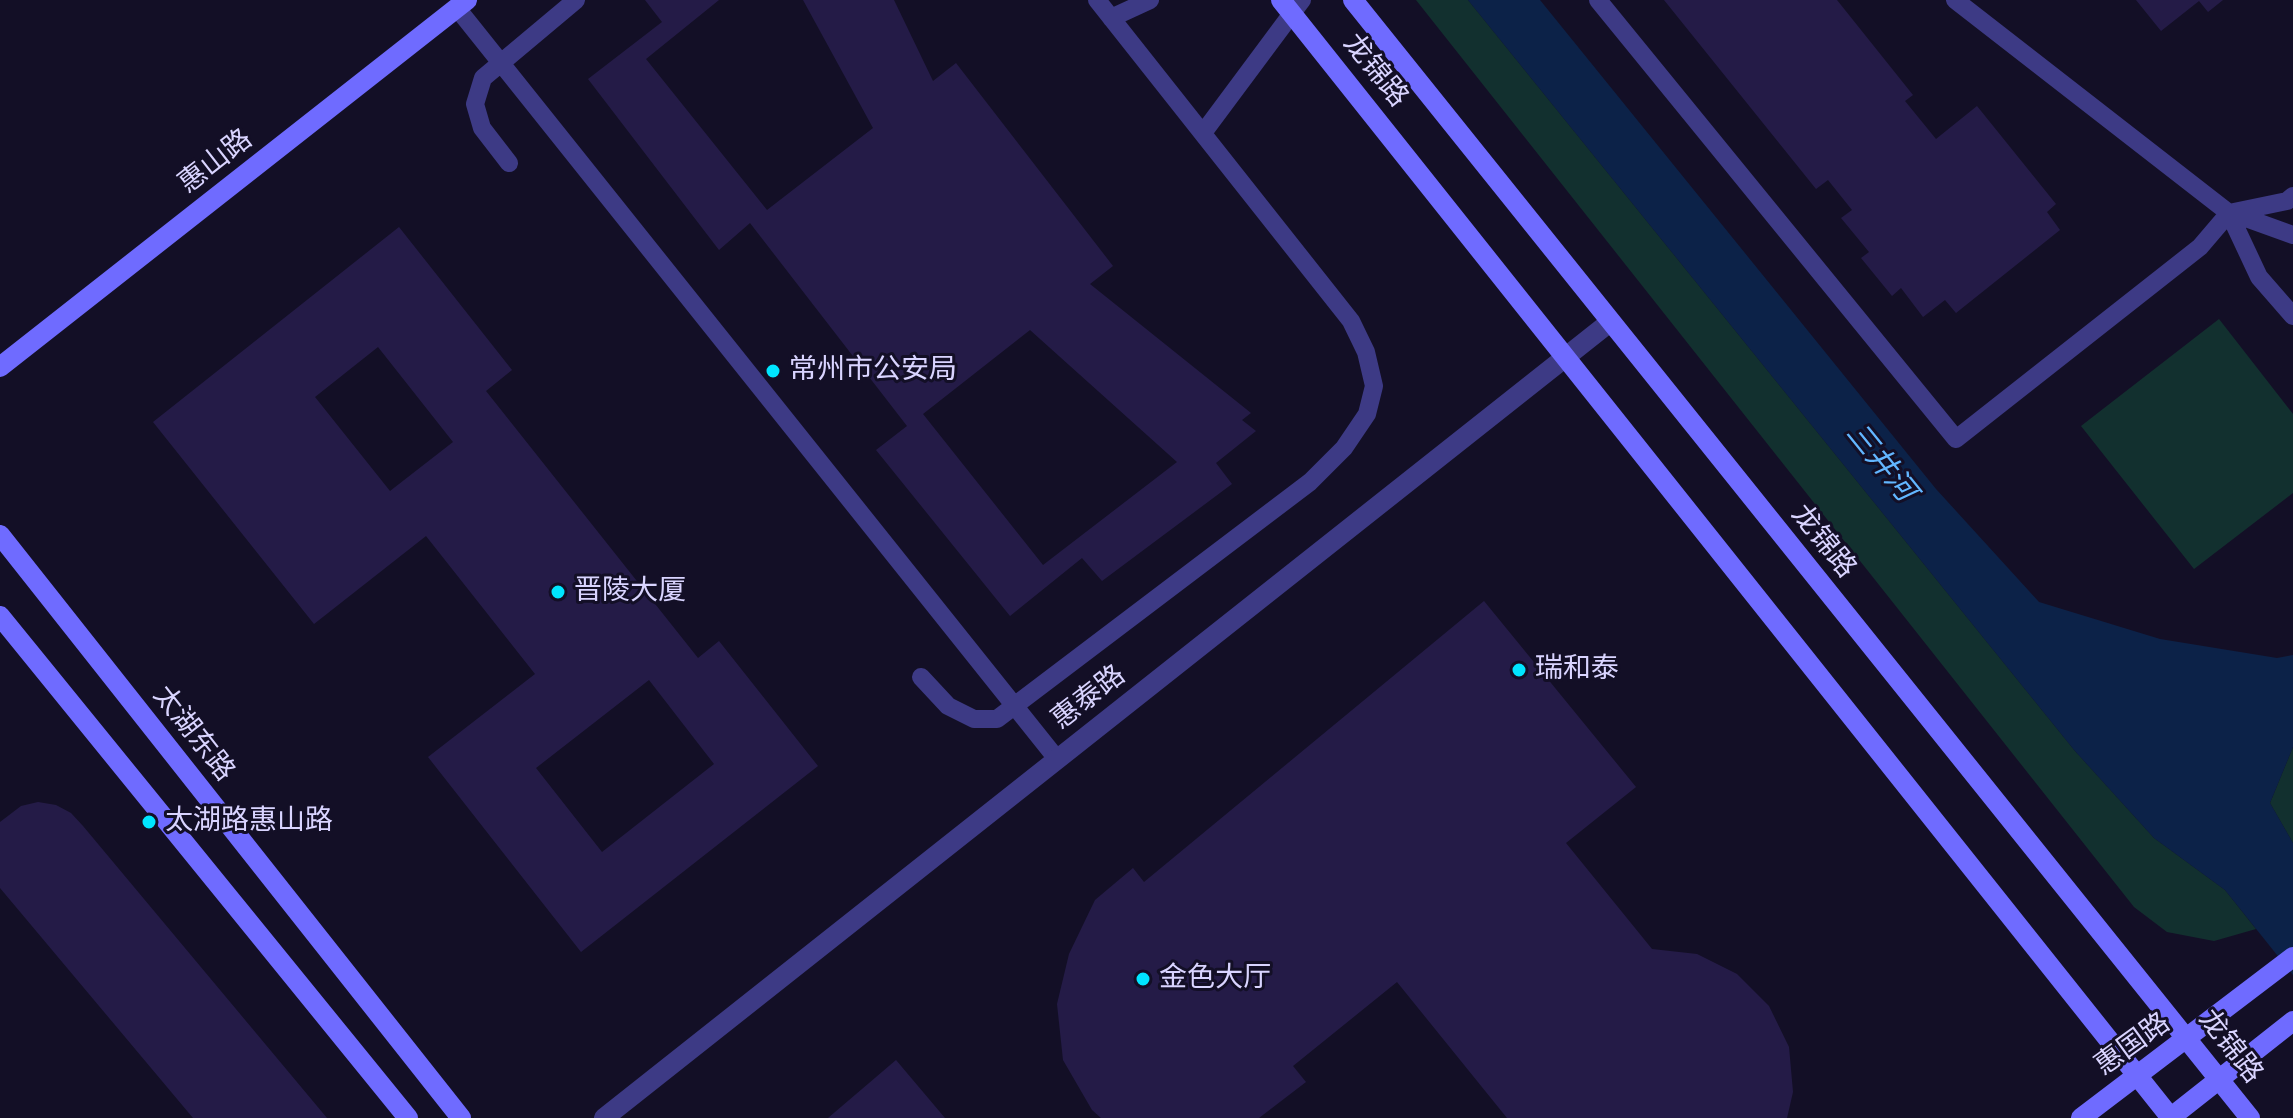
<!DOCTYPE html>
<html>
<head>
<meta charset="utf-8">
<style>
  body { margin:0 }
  canvas { display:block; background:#130f26 }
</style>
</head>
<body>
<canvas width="2293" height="1118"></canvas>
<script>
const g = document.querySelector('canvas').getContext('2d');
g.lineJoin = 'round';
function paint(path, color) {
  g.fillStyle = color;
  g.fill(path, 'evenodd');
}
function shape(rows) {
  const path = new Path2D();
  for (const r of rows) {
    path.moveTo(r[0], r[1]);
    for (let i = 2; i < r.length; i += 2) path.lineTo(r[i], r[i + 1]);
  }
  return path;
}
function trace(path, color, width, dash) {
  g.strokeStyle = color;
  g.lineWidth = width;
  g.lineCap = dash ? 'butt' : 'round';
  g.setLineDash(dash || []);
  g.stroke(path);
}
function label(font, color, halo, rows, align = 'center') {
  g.font = font + ' Signika,"Noto Sans SC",sans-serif';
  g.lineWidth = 6;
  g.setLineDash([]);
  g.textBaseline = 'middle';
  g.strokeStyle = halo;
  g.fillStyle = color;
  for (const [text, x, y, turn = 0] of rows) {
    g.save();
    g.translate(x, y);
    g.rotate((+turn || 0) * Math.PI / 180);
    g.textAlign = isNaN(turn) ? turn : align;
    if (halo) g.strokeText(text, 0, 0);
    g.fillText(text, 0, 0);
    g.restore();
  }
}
const green = shape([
  [1416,0,1468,0,2075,751,2154,838,2225,890,2256,929,2214,941,2167,932,2134,907],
  [2219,319,2293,414,2293,493,2194,569,2081,426],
  [2293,747,2293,843,2270,803]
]);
const water = shape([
  [1468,0,1540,0,1936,489,2039,602,2160,639,2277,658,2293,655,2293,747,2270,803,2293,843,2293,975,2225,890,2154,838,2075,751]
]);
const building = shape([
  [645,0,719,0,646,59,767,210,873,128,803,0,894,0,933,81,956,63,1113,266,1090,284,1251,413,1242,420,1256,431,1216,463,1232,484,1102,581,1082,558,1010,616,876,450,907,426,750,223,719,250,588,79,662,22],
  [1030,330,1177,462,1043,565,923,414],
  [1664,0,1837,0,1913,95,1905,101,1936,139,1977,106,2056,204,2047,212,2060,230,1956,313,1945,300,1923,317,1901,288,1892,296,1861,258,1869,252,1841,218,1852,210,1828,180,1816,189],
  [2136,0,2223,0,2208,12,2199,1,2161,31],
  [399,227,512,370,486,391,698,658,719,641,818,766,581,952,428,757,535,674,426,536,314,624,153,422],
  [378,347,453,442,390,491,315,397],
  [649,680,714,764,602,852,536,768],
  [1484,601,1636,787,1566,843,1652,949,1697,954,1737,974,1769,1006,1789,1047,1793,1092,1787,1118,1507,1118,1397,982,1293,1066,1306,1082,1259,1118,1101,1118,1092,1110,1063,1060,1057,1004,1069,954,1095,900,1133,868,1144,882],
  [38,802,56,805,71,813,83,826,327,1118,193,1118,0,888,0,822,21,806],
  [896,1060,945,1118,828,1118]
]);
const lane = shape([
  [1598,0,1956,439,2200,247,2229,213],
  [1955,0,2229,213,2287,201,2293,196],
  [457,8,1057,759],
  [1111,18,1150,0],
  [1203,133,1302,0],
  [509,163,482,128,475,104,483,78,576,0],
  [2229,213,2259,277,2293,316],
  [2232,213,2293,235],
  [921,677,948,706,974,719,997,719,1310,482,1344,448,1367,414,1374,386,1366,352,1351,321,1097,0]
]);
const street = shape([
  [604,1118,1610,322]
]);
const secondary = shape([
  [1281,0,2171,1118],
  [1353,0,2250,1118],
  [0,367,467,0],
  [0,535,461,1118],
  [0,616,408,1118],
  [2081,1118,2293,957],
  [2170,1118,2293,1021]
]);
const markers = [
  [773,371,8,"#00e5ff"],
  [558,592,8,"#00e5ff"],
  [1519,670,8,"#00e5ff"],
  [149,822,8,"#00e5ff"],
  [1143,979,8,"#00e5ff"]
];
const streetNames = [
  ["龙锦路",1375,71,51],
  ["惠山路",216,162,-38],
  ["龙锦路",1823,542,51],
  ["惠泰路",1089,698,-38],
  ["太湖东路",193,734,52],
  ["惠国路",2133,1045,-36],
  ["龙锦路",2230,1047,52]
];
const poiNames = [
  ["常州市公安局",789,371],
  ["晋陵大厦",574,592],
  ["瑞和泰",1535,670],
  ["太湖路惠山路",165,822],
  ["金色大厅",1159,979]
];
const waterNames = [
  ["三井河",1880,463,51]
];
paint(green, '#12302f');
paint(water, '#0c2248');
paint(building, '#241b47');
trace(lane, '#3d3a85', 18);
trace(street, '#3d3a85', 20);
trace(secondary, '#6f6bff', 20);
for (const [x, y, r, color] of markers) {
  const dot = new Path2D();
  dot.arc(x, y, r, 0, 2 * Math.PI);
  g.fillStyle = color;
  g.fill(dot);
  trace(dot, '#130f26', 3);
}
label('28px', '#d9d4ff', '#130f26', streetNames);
label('28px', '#d9d4ff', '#130f26', poiNames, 'left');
label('italic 30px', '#62b6ff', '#130f26', waterNames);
</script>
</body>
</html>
